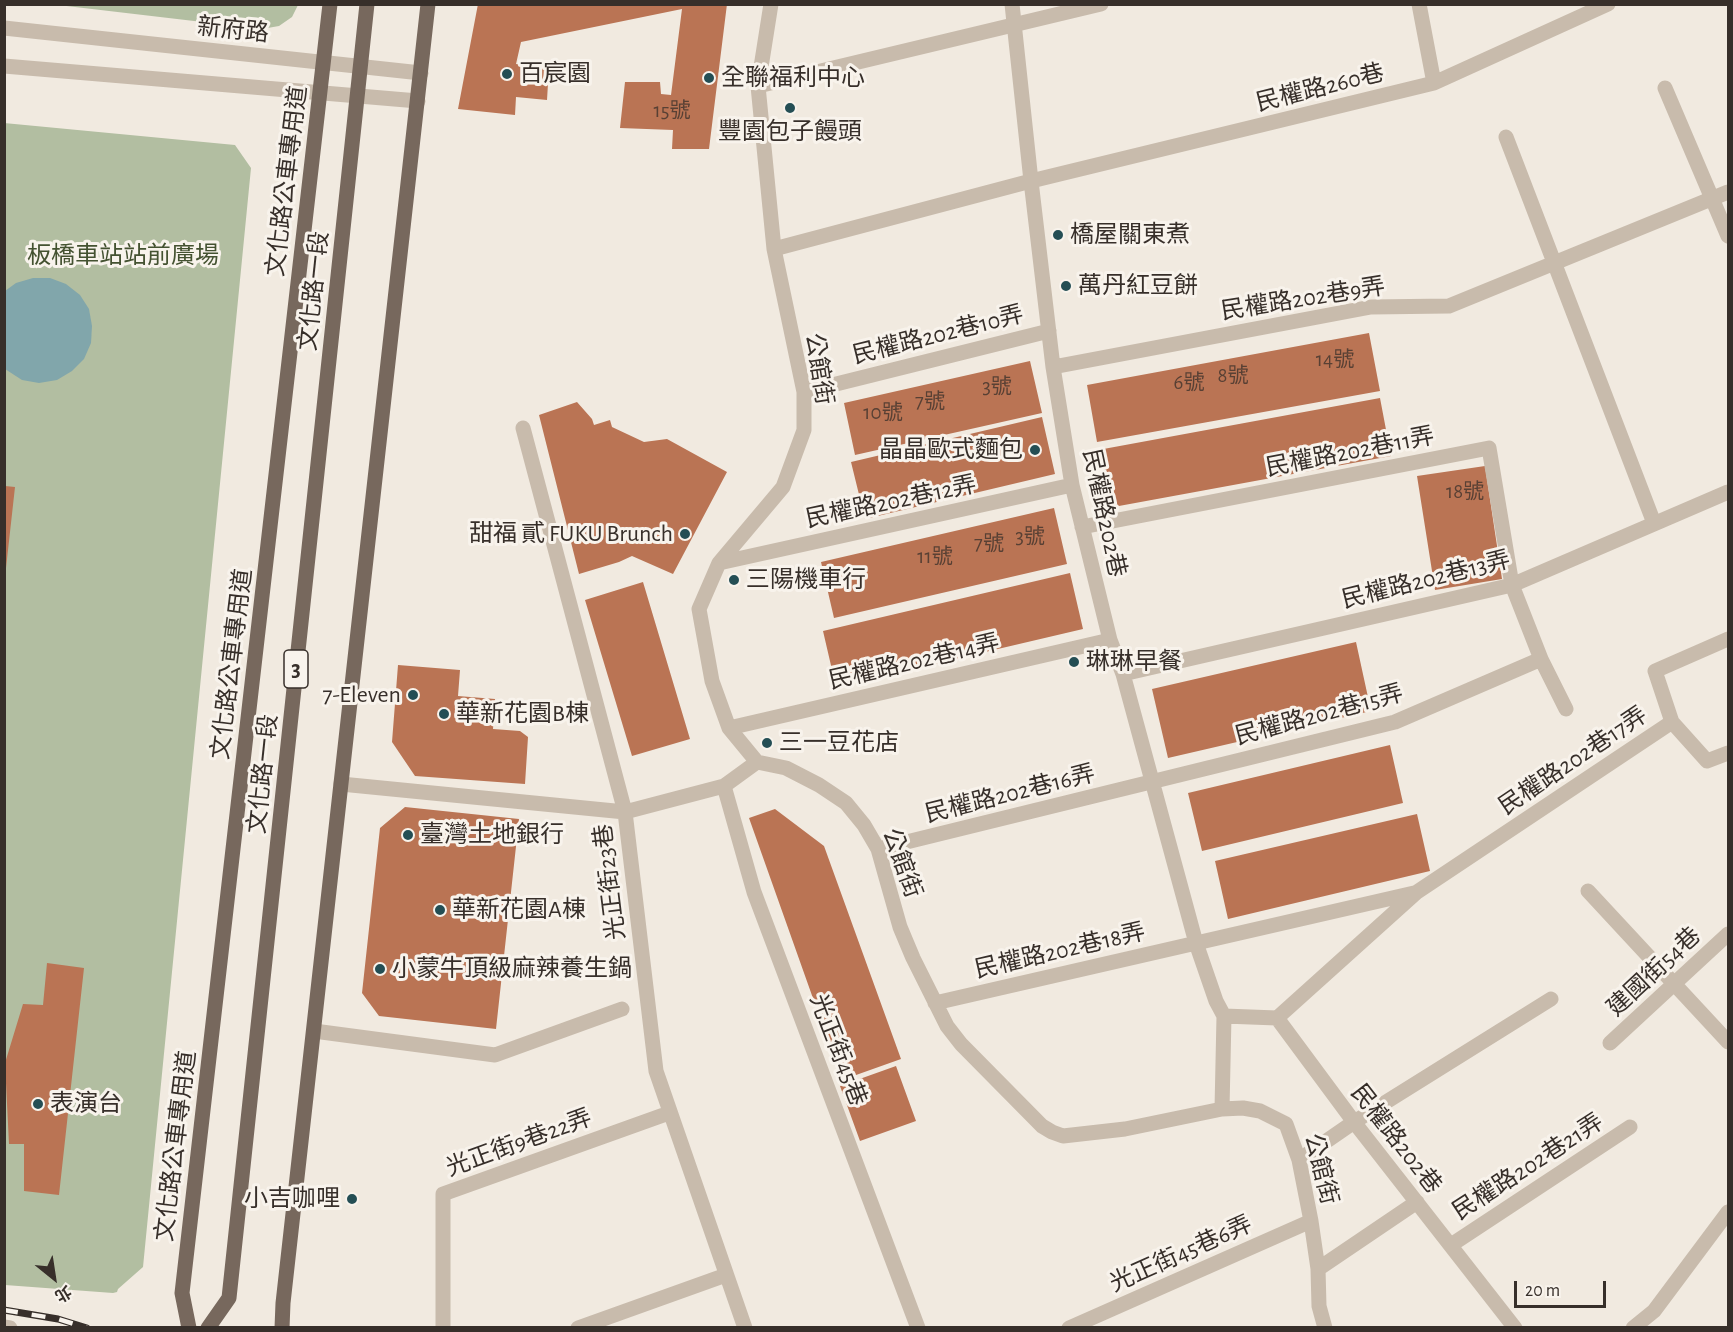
<!DOCTYPE html>
<html>
<head>
<meta charset="utf-8">
<style>
  body { margin:0 }
  #map { position:relative; width:1733px; height:1332px; overflow:hidden; background:#f1eae0; font-family:"Alegreya Sans","Noto Sans TC",sans-serif }
  canvas { display:block }
  .frame { position:absolute; inset:0; border:6px solid #372f2a; pointer-events:none }
  .north { position:absolute; left:24px; top:1248px; width:60px; height:60px; -webkit-text-stroke:4px #f8f3ec; paint-order:stroke; rotate:150deg; font-size:16px; font-weight:700; line-height:24px; text-align:center; color:#372f2a }
  .north::after { content:''; display:block; margin:auto; width:21px; height:27px; background:#372f2a; clip-path:polygon(50% 0,100% 100%,50% 72%,0 100%) }
  .scale { position:absolute; left:1514px; top:1281px; width:92px; height:27px; box-sizing:border-box; border:3px solid #372f2a; border-top:0; padding-left:8px; font-size:18px; line-height:21px; white-space:nowrap; color:#372f2a; -webkit-text-stroke:4px #f8f3ec; paint-order:stroke }
</style>
</head>
<body>
<div id="map">
<canvas width="1733" height="1332"></canvas>
<div class="frame"></div>
<div class="north">北</div>
<div class="scale">20 m</div>
</div>
<script>
const g = document.querySelector('canvas').getContext('2d');
g.lineJoin = 'round';
function paint(path, color) {
  g.fillStyle = color;
  g.fill(path, 'evenodd');
}
function shape(rows) {
  const path = new Path2D();
  for (const r of rows) {
    path.moveTo(r[0], r[1]);
    for (let i = 2; i < r.length; i += 2) path.lineTo(r[i], r[i + 1]);
  }
  return path;
}
function trace(path, color, width, dash) {
  g.strokeStyle = color;
  g.lineWidth = width;
  g.lineCap = dash ? 'butt' : 'round';
  g.setLineDash(dash || []);
  g.stroke(path);
}
function label(font, color, halo, rows, align = 'center') {
  g.font = font + ' "Alegreya Sans","Noto Sans TC",sans-serif';
  g.lineWidth = 6;
  g.setLineDash([]);
  g.textBaseline = 'middle';
  g.strokeStyle = halo;
  g.fillStyle = color;
  for (const [text, x, y, turn = 0] of rows) {
    g.save();
    g.translate(x, y);
    g.rotate((+turn || 0) * Math.PI / 180);
    g.textAlign = isNaN(turn) ? turn : align;
    if (halo) g.strokeText(text, 0, 0);
    g.fillText(text, 0, 0);
    g.restore();
  }
}
const green = shape([
  [58,5,298,4,298,5,292,17,279,26,262,29],
  [4,123,235,145,251,168,143,1267,118,1289,117,1292,113,1293,5,1285]
]);
const water = shape([
  [33,278,50,278,66,284,80,295,89,309,92,326,91,343,84,359,72,371,57,380,39,383,22,380,5,369,5,291,16,283]
]);
const building = shape([
  [478,4,727,4,709,149,672,149,673,130,620,128,625,82,660,82,661,94,671,95,682,9,521,42,516,64,549,67,547,100,516,97,515,115,458,109],
  [1369,333,1380,391,1097,442,1087,385],
  [1030,361,1042,413,855,455,844,403],
  [1380,398,1391,456,1108,508,1098,450],
  [577,402,592,419,594,425,610,420,612,427,644,442,667,439,727,472,673,574,632,556,619,562,579,574,539,415],
  [1042,417,1055,474,865,519,851,462],
  [1485,466,1502,579,1435,590,1417,476],
  [5,486,15,487,6,568,5,568],
  [1054,508,1067,564,834,618,821,562],
  [1070,573,1083,629,836,687,823,631],
  [643,582,690,739,632,756,585,600],
  [1356,642,1371,711,1168,758,1152,689],
  [398,665,460,670,458,696,495,699,493,729,520,731,528,737,525,784,415,776,392,742],
  [1390,745,1403,803,1202,851,1188,793],
  [405,807,519,819,496,1029,379,1016,362,993,380,828],
  [775,809,824,846,901,1059,842,1080,749,818],
  [1417,814,1430,871,1228,919,1215,861],
  [47,963,84,968,59,1195,24,1191,24,1144,9,1144,5,1063,23,1004,43,1005],
  [896,1066,916,1121,860,1141,840,1086]
]);
const minor = shape([
  [771,4,758,86,774,249,804,392,804,430,783,487,719,563,699,609,712,681,729,728,757,762,786,768,819,785,846,803,864,825,878,849,900,927,913,958,947,1026,961,1044,1042,1126,1052,1132,1063,1136,1125,1129,1222,1109,1243,1108,1260,1111,1286,1124,1299,1160,1311,1221,1318,1269,1319,1306,1325,1328],
  [1012,4,1031,181,1053,367,1072,485,1110,640,1123,674,1196,943,1216,1001,1224,1016,1222,1109],
  [1419,4,1434,83],
  [4,28,421,73],
  [4,66,418,101],
  [758,86,1101,4],
  [1665,88,1728,236],
  [1506,137,1654,523],
  [774,249,1031,181,1434,83,1608,4],
  [1053,367,1371,307,1449,306,1728,192],
  [804,392,1049,331],
  [523,428,625,812,656,1071,745,1328],
  [1082,527,1489,448,1512,585,1541,659],
  [719,563,1072,485],
  [1123,674,1512,585,1728,492],
  [1672,722,1707,761,1728,753],
  [729,728,1110,640],
  [341,784,625,812,724,786,757,762],
  [724,786,754,892,918,1328],
  [878,849,1395,722,1541,659,1566,709],
  [1588,891,1728,1042],
  [935,1003,1414,893],
  [1224,1016,1277,1018,1354,1122,1515,1328],
  [1277,1018,1417,892,1672,722,1655,671,1728,639],
  [314,1031,495,1055,622,1009],
  [1610,1043,1728,934],
  [1299,1160,1354,1122,1551,999],
  [1451,1245,1630,1127],
  [1318,1269,1417,1202],
  [4,1327,10,1328],
  [443,1328,443,1194,669,1113],
  [578,1328,726,1275],
  [1069,1328,1311,1221],
  [1633,1328,1654,1311,1728,1212]
]);
const major = shape([
  [189,1328,182,1293,330,4],
  [208,1328,229,1298,367,4],
  [282,1328,283,1303,428,4]
]);
const rail = shape([
  [4,1310,58,1319,87,1328]
]);
const markers = [
  [507,74,6,"#244e54"],
  [709,78,6,"#244e54"],
  [790,108,6,"#244e54"],
  [1058,235,6,"#244e54"],
  [1066,286,6,"#244e54"],
  [1035,450,6,"#244e54"],
  [685,534,6,"#244e54"],
  [734,580,6,"#244e54"],
  [1074,662,6,"#244e54"],
  [413,695,6,"#244e54"],
  [444,714,6,"#244e54"],
  [767,743,6,"#244e54"],
  [408,835,6,"#244e54"],
  [440,910,6,"#244e54"],
  [380,969,6,"#244e54"],
  [38,1104,6,"#244e54"],
  [352,1199,6,"#244e54"]
];
const numberNames = [
  ["15號",672,111],
  ["14號",1335,360],
  ["8號",1233,376],
  ["6號",1189,383],
  ["3號",997,387],
  ["7號",930,402],
  ["10號",883,413],
  ["18號",1465,492],
  ["3號",1030,537],
  ["7號",989,544],
  ["11號",935,557]
];
const shields = [
  [296,669,24]
];
const shieldNames = [
  ["3",296,669]
];
const streetNames = [
  ["新府路",233,30,6],
  ["民權路260巷",1320,88,-14],
  ["文化路公車專用道",287,181,-83],
  ["文化路一段",314,291,-84],
  ["民權路202巷9弄",1303,299,-9],
  ["民權路202巷10弄",938,335,-14],
  ["公館街",819,369,81],
  ["民權路202巷11弄",1350,452,-11],
  ["民權路202巷12弄",891,502,-12],
  ["民權路202巷",1104,513,78],
  ["民權路202巷13弄",1426,580,-14],
  ["民權路202巷14弄",914,662,-13],
  ["文化路公車專用道",232,664,-83],
  ["民權路202巷15弄",1319,715,-15],
  ["民權路202巷17弄",1573,761,-34],
  ["文化路一段",263,774,-84],
  ["民權路202巷16弄",1010,794,-14],
  ["公館街",902,863,70],
  ["光正街23巷",610,882,-97],
  ["民權路202巷18弄",1060,951,-13],
  ["建國街54巷",1654,972,-43],
  ["光正街45巷",838,1050,69],
  ["民權路202巷",1396,1139,52],
  ["光正街9巷22弄",519,1143,-20],
  ["文化路公車專用道",176,1146,-83],
  ["民權路202巷21弄",1528,1167,-33],
  ["公館街",1321,1169,76],
  ["光正街45巷6弄",1181,1254,-24]
];
const poiNames = [
  ["百宸園",519,74],
  ["全聯福利中心",721,78],
  ["豐園包子饅頭",790,132,"center"],
  ["橋屋關東煮",1070,235],
  ["萬丹紅豆餅",1078,286],
  ["晶晶歐式麵包",1023,450,"right"],
  ["甜福 貳 FUKU Brunch",673,534,"right"],
  ["三陽機車行",746,580],
  ["琳琳早餐",1086,662],
  ["7-Eleven",401,695,"right"],
  ["華新花園B棟",456,714],
  ["三一豆花店",779,743],
  ["臺灣土地銀行",420,835],
  ["華新花園A棟",452,910],
  ["小蒙牛頂級麻辣養生鍋",392,969],
  ["表演台",50,1104],
  ["小吉咖哩",340,1199,"right"]
];
const parkNames = [
  ["板橋車站站前廣場",123,256]
];
paint(green, '#b2bea1');
paint(water, '#81a6ab');
paint(building, '#ba7454');
trace(minor, '#c8bbac', 15);
trace(major, '#77685d', 15);
trace(rail, '#372f2a', 7);
trace(rail, '#f8f3ec', 4.5, [14]);
for (const [x, y, r, color] of markers) {
  const dot = new Path2D();
  dot.arc(x, y, r, 0, 2 * Math.PI);
  g.fillStyle = color;
  g.fill(dot);
  trace(dot, '#f8f3ec', 2);
}
label('21px', '#584034', null, numberNames);
for (const [x, y, w] of shields) {
  const box = new Path2D();
  box.roundRect(x - w / 2, y - 19, w, 38, 4.5);
  g.fillStyle = '#f8f3ec';
  g.fill(box);
  trace(box, '#372f2a', 1.5);
}
label('bold 22px', '#372f2a', null, shieldNames);
label('24px', '#372f2a', '#f8f3ec', streetNames);
label('24px', '#372f2a', '#f8f3ec', poiNames, 'left');
label('24px', '#445231', '#f8f3ec', parkNames);
</script>
</body>
</html>
